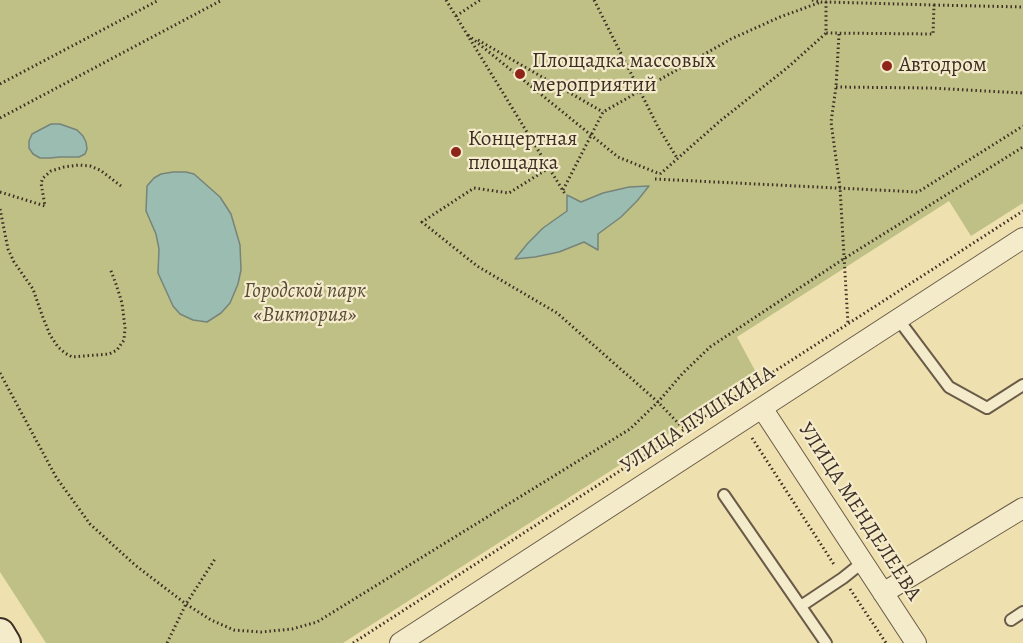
<!DOCTYPE html>
<html>
<head>
<meta charset="utf-8">
<style>
  body { margin:0 }
  canvas { display:block; background:#eee0af }
</style>
</head>
<body>
<canvas width="1023" height="643"></canvas>
<script>
const g = document.querySelector('canvas').getContext('2d');
g.lineJoin = 'round';
function paint(path, color) {
  g.fillStyle = color;
  g.fill(path, 'evenodd');
}
function shape(rows) {
  const path = new Path2D();
  for (const r of rows) {
    path.moveTo(r[0], r[1]);
    for (let i = 2; i < r.length; i += 2) path.lineTo(r[i], r[i + 1]);
  }
  return path;
}
function trace(path, color, width, dash) {
  g.strokeStyle = color;
  g.lineWidth = width;
  g.lineCap = dash ? 'butt' : 'round';
  g.setLineDash(dash || []);
  g.stroke(path);
}
function label(font, color, halo, rows, align = 'center') {
  g.font = font + ' Alegreya,serif';
  g.lineWidth = 4.5;
  g.setLineDash([]);
  g.textBaseline = 'middle';
  g.strokeStyle = halo;
  g.fillStyle = color;
  for (const [text, x, y, turn = 0] of rows) {
    g.save();
    g.translate(x, y);
    g.rotate((+turn || 0) * Math.PI / 180);
    g.textAlign = isNaN(turn) ? turn : align;
    if (halo) g.strokeText(text, 0, 0);
    g.fillText(text, 0, 0);
    g.restore();
  }
}
const green = shape([
  [0,0,1023,0,1023,203,971,236,949,201,737,337,758,376,343,643,46,643,0,572]
]);
const water = shape([
  [51,124,60,124,77,130,83,136,86,142,87,149,85,154,79,157,60,157,50,158,40,158,33,154,29,148,29,141,32,134,51,124],
  [173,172,186,172,194,174,220,197,231,214,240,245,241,270,238,284,230,303,221,313,207,322,193,320,180,314,173,306,158,273,159,249,156,234,146,211,147,186,154,178,161,174,173,172],
  [649,186,637,201,621,217,598,234,598,250,584,242,559,252,535,257,515,259,528,243,543,228,567,211,567,195,581,202,603,193,629,187,649,186]
]);
const path = shape([
  [446,0,565,194],
  [594,0,658,127,677,158],
  [812,0,821,2,826,2,934,5,933,34,826,33,826,0],
  [934,5,1023,7],
  [456,16,480,0],
  [839,34,836,87,831,122,840,188,848,324],
  [468,35,618,157,660,174],
  [478,40,603,112],
  [0,84,159,0],
  [836,87,930,88,1023,93],
  [0,118,222,0],
  [549,168,509,193,474,188,422,222,477,266,557,313,658,402,681,426,686,428],
  [660,174,720,121,787,68,826,33],
  [655,179,918,192,1023,126],
  [563,190,603,112,731,39,780,17,821,2],
  [0,192,45,206,41,183,43,178,51,171,64,167,79,165,90,166,100,170,121,186],
  [0,209,8,249,14,262,33,289,42,315,50,335,58,347,65,353,72,357,109,354,117,350,124,340,125,328,122,303,117,287,110,268],
  [0,373,56,477,90,524,135,565,186,604,211,620,234,630,261,632,292,629,317,622,630,429,658,402,683,373,710,347,845,258,1023,147],
  [752,438,835,566],
  [850,589,886,643],
  [167,643,186,604,215,559],
  [353,643,1023,211]
]);
const service = shape([
  [898,319,949,387,987,408,1023,385],
  [724,495,826,643],
  [801,606,843,578,863,562],
  [1011,620,1023,612]
]);
const minor = shape([
  [762,408,916,643],
  [883,593,1023,508],
  [400,643,1023,238]
]);
const secondary = shape([
  [0,633,6,643]
]);
const markers = [
  [887,66,6,"#8f2418"],
  [520,74,6,"#8f2418"],
  [456,152,6,"#8f2418"]
];
const poiNames = [
  ["Площадка массовых",532,62],
  ["мероприятий",532,86],
  ["Автодром",899,66],
  ["Концертная",468,140],
  ["площадка",468,164]
];
const parkNames = [
  ["Городской парк",305,292],
  ["«Виктория»",305,316]
];
const streetNames = [
  ["УЛИЦА ПУШКИНА",698,420,-33],
  ["УЛИЦА МЕНДЕЛЕЕВА",859,512,57]
];
paint(green, '#bfc086');
paint(water, '#9bbcb1');
trace(water, '#768479', 1.5);
trace(service, '#6a5b48', 14);
trace(minor, '#6a5b48', 22);
trace(secondary, '#3e2f26', 32);
trace(path, '#3e2f26', 3, [1.5, 3]);
trace(service, '#f4ebcb', 10);
trace(minor, '#f4ebcb', 20);
trace(secondary, '#f4ebcb', 28);
for (const [x, y, r, color] of markers) {
  const dot = new Path2D();
  dot.arc(x, y, r, 0, 2 * Math.PI);
  g.fillStyle = color;
  g.fill(dot);
  trace(dot, '#f4ebcb', 2);
}
label('21px', '#3e2f26', '#f4ebcb', poiNames, 'left');
label('italic 21px', '#584c39', '#f4ebcb', parkNames);
label('21px', '#3e2f26', '#f4ebcb', streetNames);
</script>
</body>
</html>
